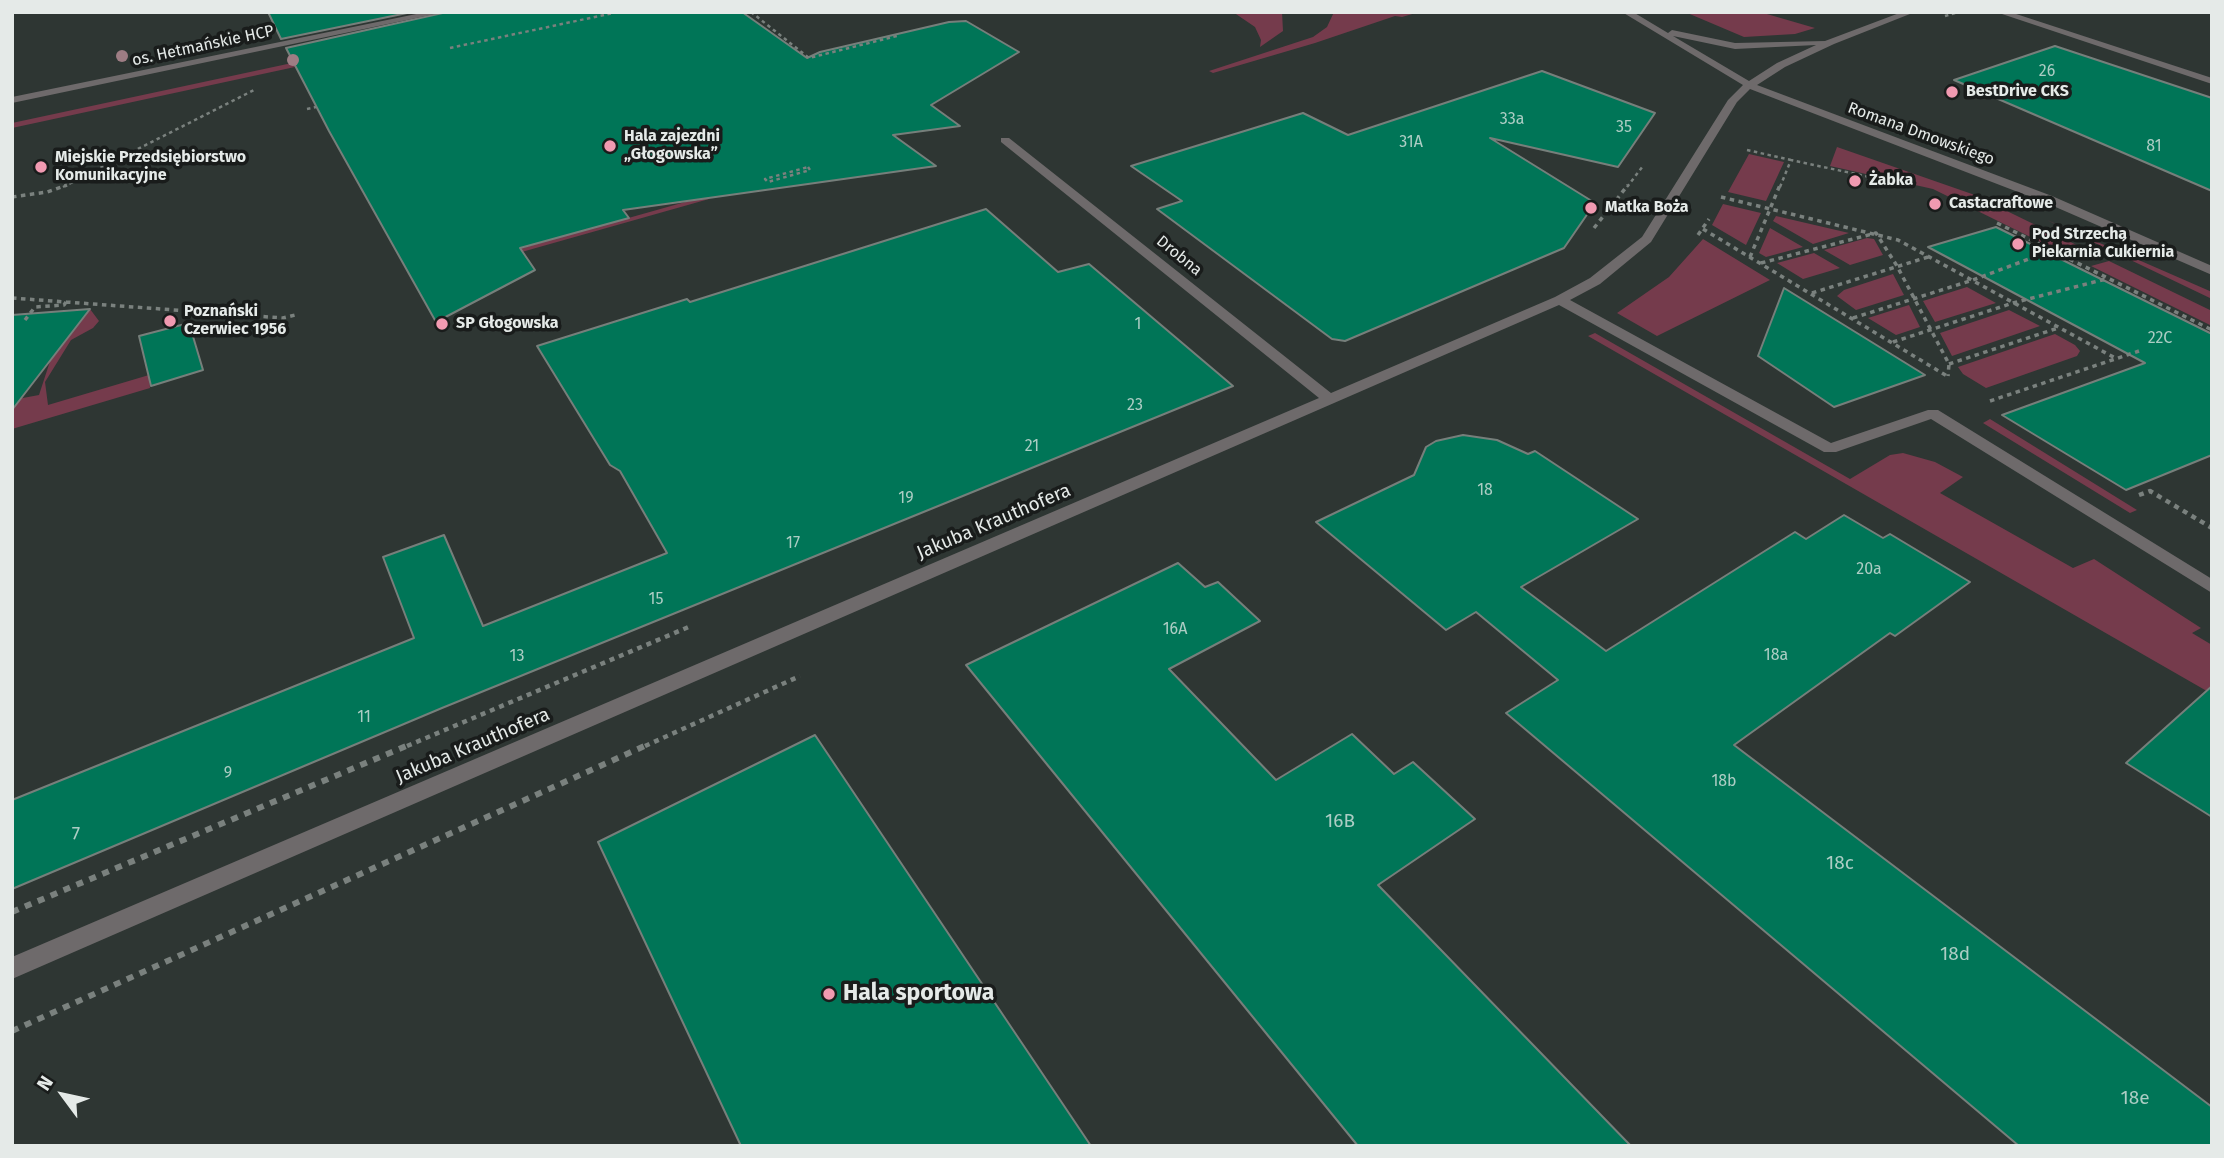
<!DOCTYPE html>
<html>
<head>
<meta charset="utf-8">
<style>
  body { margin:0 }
  #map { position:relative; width:2224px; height:1158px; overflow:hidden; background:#2e3633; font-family:"Fira Sans",sans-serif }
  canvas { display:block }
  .frame { position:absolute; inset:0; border:14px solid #e5eae8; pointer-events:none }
  .north { position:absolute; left:28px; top:1060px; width:70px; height:70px; -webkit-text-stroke:5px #191c1b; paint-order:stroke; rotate:303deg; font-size:19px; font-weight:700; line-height:28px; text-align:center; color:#e5eae8 }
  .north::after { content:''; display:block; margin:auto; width:24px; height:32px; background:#e5eae8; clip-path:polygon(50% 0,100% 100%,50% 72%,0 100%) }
</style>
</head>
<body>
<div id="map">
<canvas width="2224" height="1158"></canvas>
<div class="frame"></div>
<div class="north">N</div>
</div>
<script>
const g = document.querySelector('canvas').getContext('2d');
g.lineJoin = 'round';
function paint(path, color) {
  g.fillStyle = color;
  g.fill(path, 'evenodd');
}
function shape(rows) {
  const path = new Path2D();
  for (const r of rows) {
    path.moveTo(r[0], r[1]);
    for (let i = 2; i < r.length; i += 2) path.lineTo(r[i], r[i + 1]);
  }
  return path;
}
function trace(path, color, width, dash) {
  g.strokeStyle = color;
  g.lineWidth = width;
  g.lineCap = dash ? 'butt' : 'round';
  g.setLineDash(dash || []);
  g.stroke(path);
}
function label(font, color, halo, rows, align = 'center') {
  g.font = font + ' "Fira Sans",sans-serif';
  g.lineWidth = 7;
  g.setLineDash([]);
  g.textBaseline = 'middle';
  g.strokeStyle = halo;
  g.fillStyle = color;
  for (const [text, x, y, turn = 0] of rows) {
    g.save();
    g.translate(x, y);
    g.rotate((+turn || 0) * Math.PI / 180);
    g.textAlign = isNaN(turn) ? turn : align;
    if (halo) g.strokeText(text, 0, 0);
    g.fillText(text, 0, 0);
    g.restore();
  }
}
const green = shape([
  [530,12,550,12,12,128,12,123],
  [1233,12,1282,12,1283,31,1260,47,1261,40,1255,27],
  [1334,12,1419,12,1402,17,1395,16,1315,43,1213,73,1209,71,1313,37,1327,27],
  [1685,12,1760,12,1815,28,1795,34,1744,37],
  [1837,147,1972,194,2095,254,2077,260,1933,189,1830,166],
  [1749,154,1784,162,1766,201,1728,192],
  [710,195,709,199,444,274,413,281,412,279],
  [1723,204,1761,213,1746,245,1712,225],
  [1776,216,1849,233,1813,244,1773,221],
  [2047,220,2212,292,2212,299],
  [1770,228,1803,247,1766,257,1759,253],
  [1867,238,1874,239,1883,255,1850,265,1824,250],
  [1703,239,1770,280,1657,336,1617,313,1669,277],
  [1814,253,1840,268,1803,279,1777,263],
  [2109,261,2212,311,2212,326,2091,266],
  [1893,274,1904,295,1856,310,1837,296,1844,290],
  [1967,287,1996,303,1935,322,1923,301],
  [1909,305,1920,327,1896,335,1868,318],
  [90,309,99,321,93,328,71,340,45,382,48,405,149,375,150,388,12,429,12,400,39,395,55,346,62,345],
  [2009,310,2040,326,1952,356,1940,333],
  [1595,333,1850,479,1890,455,1903,453,1935,462,1963,477,1940,493,2073,568,2094,559,2201,628,2192,633,2212,645,2212,694,1588,336],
  [2055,334,2075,345,2080,351,2077,356,1986,388,1963,374,1958,367],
  [1990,419,2137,510,2130,513,1983,423]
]);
const building = shape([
  [268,12,412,12,281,39,268,12],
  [447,12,742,12,807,58,820,52,949,22,966,21,1019,52,931,105,960,126,893,135,936,166,623,210,629,218,520,248,535,270,436,322,329,131,286,48,447,12],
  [2055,46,2212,98,2212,191,1954,80,2055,46],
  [1542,71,1655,113,1618,167,1490,138,1595,203,1564,248,1345,341,1332,339,1157,209,1182,201,1131,166,1303,113,1348,135,1542,71],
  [986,209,1058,272,1089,264,1233,386,442,708,12,889,12,800,414,638,383,557,444,535,483,626,667,553,620,471,610,465,537,346,687,299,690,302,986,209],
  [1996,227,2212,334,2212,455,2126,490,2002,415,2145,363,1928,247,1996,227],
  [1784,288,1925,375,1834,407,1758,356,1784,288],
  [90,309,12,410,12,315,90,309],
  [189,323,203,370,151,386,139,336,189,323],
  [1463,435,1497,440,1528,454,1535,451,1638,519,1521,587,1606,651,1795,532,1806,539,1844,515,1883,538,1890,534,1970,582,1895,636,1890,633,1734,745,2212,1107,2212,1146,2019,1146,1506,713,1558,680,1476,612,1446,630,1316,522,1414,475,1426,447,1436,441,1463,435],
  [1178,563,1205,587,1218,582,1260,621,1169,669,1276,780,1352,734,1394,774,1413,762,1475,819,1378,885,1631,1146,1358,1146,966,665,1178,563],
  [2212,686,2212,817,2126,763,2212,686],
  [815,735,1091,1146,741,1146,598,842,815,735]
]);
const pathFar3 = shape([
  [751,12,809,58,897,36],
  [1945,16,1959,12],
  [450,48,618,12],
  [307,109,316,107],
  [1747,150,1791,160],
  [808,167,810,170,768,182,765,179,808,167],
  [63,187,256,89],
  [1627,187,1643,166],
  [1780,187,1791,160,1888,181]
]);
const pathFar2 = shape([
  [12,197,47,192,67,185],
  [1721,197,1898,240,2117,359],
  [1997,223,2212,330],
  [1594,228,1628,185],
  [1703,229,1947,376],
  [1698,235,1709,219],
  [1750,257,1780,185],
  [1761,263,1876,233,1897,266,1949,364,1948,376],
  [1812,293,1928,257],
  [12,298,66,302,64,305,35,307,25,320],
  [66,302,283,318,295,315],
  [1853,318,1973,280,2050,251],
  [1893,342,2013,303,2106,279],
  [1949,364,2058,328],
  [1990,401,2139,351]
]);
const pathFar1 = shape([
  [2139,495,2150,491,2212,528],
  [407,746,691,626],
  [645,746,800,676]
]);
const path = shape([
  [12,912,411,744],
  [12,1031,649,744]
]);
const minor = shape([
  [426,12,445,12,12,103,12,97,426,12],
  [1622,12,1633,12,1668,33,1672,30,1735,43,1825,41,1902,12,1915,12,1834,44,1785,67,1757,85,2052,196,2212,266,2212,275,2044,202,1750,89,1737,102,1651,242,1600,284,1570,300,1831,443,1928,410,1938,410,2212,579,2212,593,1931,419,1836,452,1824,452,1559,305,12,979,12,957,1319,398,1001,142,1001,138,1009,138,1331,393,1555,297,1590,278,1642,237,1728,100,1743,85,1622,12],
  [1673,36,1735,49,1816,45,1777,63,1749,81,1673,36],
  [1996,12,2010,12,2212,78,2212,84,1996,12]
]);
const trees = [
  [122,56],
  [293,60]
];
const markers = [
  [1952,92,7,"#f19ab1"],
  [610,146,7,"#f19ab1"],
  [41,167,7,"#f19ab1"],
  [1855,181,7,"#f19ab1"],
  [1935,204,7,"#f19ab1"],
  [1591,208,7,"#f19ab1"],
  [2018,244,7,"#f19ab1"],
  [170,321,7,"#f19ab1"],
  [442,324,7,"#f19ab1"],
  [829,994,7,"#f19ab1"]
];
const farStreetnames = [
  ["os. Hetmańskie HCP",203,46,-12],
  ["Romana Dmowskiego",1921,134,20],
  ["Drobna",1179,256,39]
];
const numberNames = [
  ["26",2047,72],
  ["33a",1512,120],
  ["35",1624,128],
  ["31A",1411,143],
  ["81",2154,147],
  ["1",1138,325],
  ["22C",2160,339],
  ["23",1135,406],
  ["21",1032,447],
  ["18",1485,491],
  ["19",906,499],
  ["17",793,544],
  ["20a",1869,570],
  ["15",656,600],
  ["16A",1175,630],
  ["18a",1776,656],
  ["13",517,657],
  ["11",364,718],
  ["9",228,774],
  ["18b",1724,782]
];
const farPoinames = [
  ["BestDrive CKS",1966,92],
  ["Hala zajezdni",624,137],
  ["„Głogowska”",624,155],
  ["Miejskie Przedsiębiorstwo",55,158],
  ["Komunikacyjne",55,176],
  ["Żabka",1869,181],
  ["Castacraftowe",1949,204],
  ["Matka Boża",1605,208],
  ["Pod Strzechą",2032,235],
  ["Piekarnia Cukiernia",2032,253],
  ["Poznański",184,312],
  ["Czerwiec 1956",184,330],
  ["SP Głogowska",456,324]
];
const streetNames = [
  ["Jakuba Krauthofera",994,522,-23],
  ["Jakuba Krauthofera",473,746,-23]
];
const nearNumbernames = [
  ["16B",1340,822],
  ["7",76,835],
  ["18c",1840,864],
  ["18d",1955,955],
  ["18e",2135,1099]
];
const nearPoinames = [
  ["Hala sportowa",843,994]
];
paint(green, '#753b4c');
paint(building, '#007557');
trace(building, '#767f7b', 2);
trace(pathFar3, '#7a817e', 2.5, [3.5, 3.5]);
trace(pathFar2, '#7a817e', 3.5, [4.5, 4.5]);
trace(pathFar1, '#7a817e', 4.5, [5, 5]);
trace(path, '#7a817e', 6, [7, 7]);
paint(minor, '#6e6a6b');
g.fillStyle = '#9e7d84';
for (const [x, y] of trees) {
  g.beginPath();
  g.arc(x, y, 6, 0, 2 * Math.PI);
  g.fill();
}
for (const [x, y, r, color] of markers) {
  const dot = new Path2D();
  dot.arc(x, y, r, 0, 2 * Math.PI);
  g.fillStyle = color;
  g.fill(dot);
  trace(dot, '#191c1b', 2.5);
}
label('16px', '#e5eae8', '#191c1b', farStreetnames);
label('16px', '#accdc4', null, numberNames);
label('bold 16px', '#e5eae8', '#191c1b', farPoinames, 'left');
label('19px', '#e5eae8', '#191c1b', streetNames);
label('19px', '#accdc4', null, nearNumbernames);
label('bold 23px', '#e5eae8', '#191c1b', nearPoinames, 'left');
</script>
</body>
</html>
